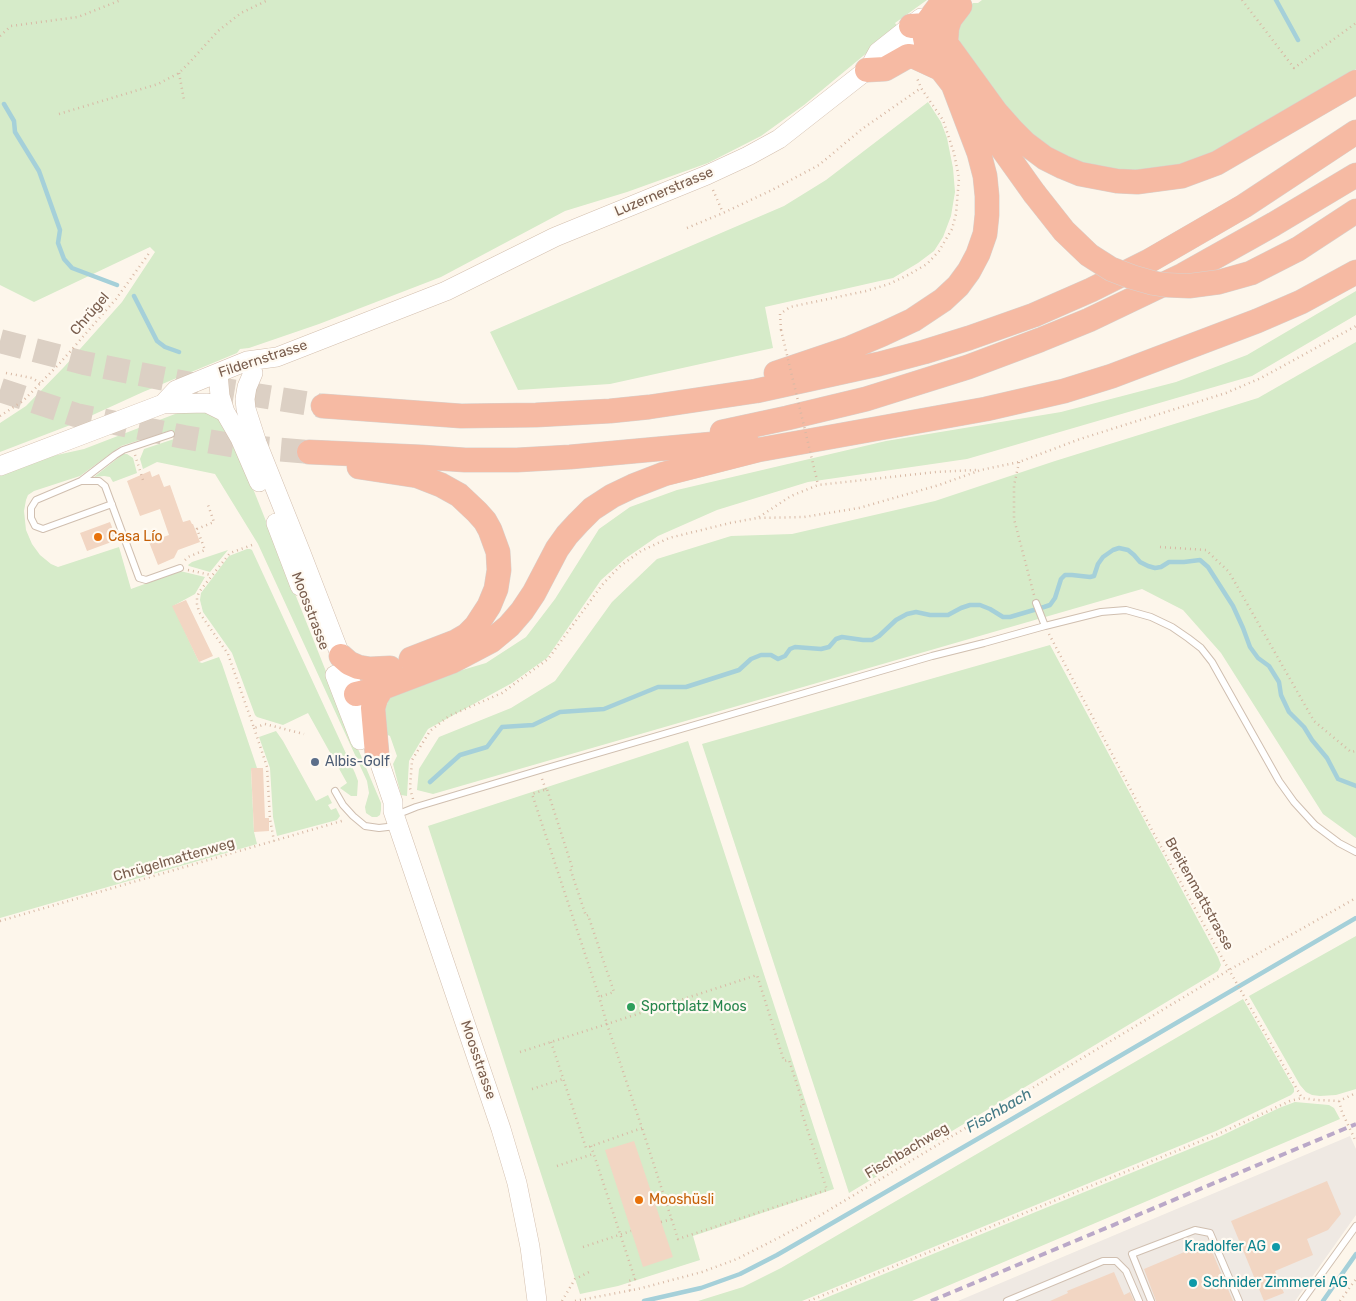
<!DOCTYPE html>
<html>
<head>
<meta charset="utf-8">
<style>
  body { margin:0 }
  canvas { display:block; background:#fdf6eb }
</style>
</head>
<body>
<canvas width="1356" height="1301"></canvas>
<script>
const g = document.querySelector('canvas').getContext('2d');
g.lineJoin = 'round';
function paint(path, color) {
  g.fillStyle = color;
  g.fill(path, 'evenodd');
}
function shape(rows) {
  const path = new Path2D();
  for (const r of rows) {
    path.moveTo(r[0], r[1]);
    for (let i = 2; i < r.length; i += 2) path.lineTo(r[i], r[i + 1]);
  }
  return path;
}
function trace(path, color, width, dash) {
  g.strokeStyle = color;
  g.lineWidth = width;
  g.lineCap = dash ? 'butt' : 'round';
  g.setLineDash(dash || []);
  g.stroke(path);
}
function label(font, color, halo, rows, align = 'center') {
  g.font = font + ' Rubik,sans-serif';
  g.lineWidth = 4.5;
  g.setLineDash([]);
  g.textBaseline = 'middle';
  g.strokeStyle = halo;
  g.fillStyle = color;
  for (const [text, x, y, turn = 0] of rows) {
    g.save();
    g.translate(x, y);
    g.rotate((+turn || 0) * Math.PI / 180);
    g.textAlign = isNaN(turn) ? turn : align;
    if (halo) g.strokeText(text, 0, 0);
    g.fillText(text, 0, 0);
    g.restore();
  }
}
const industrial = shape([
  [1350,1136,1356,1149,1356,1215,1295,1301,958,1301]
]);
const green = shape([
  [0,0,927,0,895,23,898,27,804,105,761,136,708,163,627,192,565,211,441,277,319,324,249,348,240,349,237,353,143,392,73,424,0,452,0,423,26,406,64,367,122,302,155,252,150,247,34,302,0,285],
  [982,0,1356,0,1356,69,1209,157,1160,172,1092,169,1043,145,1020,125,963,50,959,40,958,29,966,9,973,3,978,3],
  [928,102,941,122,947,138,953,168,955,192,951,216,943,237,934,251,918,263,893,278,765,307,773,348,610,384,518,390,490,332,784,206,826,180],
  [1356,291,1356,315,1252,376,967,459,808,482,717,510,658,536,626,558,601,580,547,658,512,683,428,729,409,761,407,796,401,795,393,764,397,756,390,736,383,733,383,714,389,699,405,687,486,663,526,637,555,599,599,529,630,507,677,490,886,441,1061,412,1176,382,1247,355],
  [1356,342,1356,838,1323,814,1221,653,1183,610,1142,589,433,794,417,790,419,769,439,737,511,708,555,681,612,602,657,559,731,536,792,534,935,501,1055,461,1258,398],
  [188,409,216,412,236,446,339,704,381,803,381,810,380,815,377,817,372,817,366,813,365,807,369,793,367,781,258,544,215,474,157,462,143,469,140,459,144,449,174,439,172,430,121,446,80,476,34,491,28,495,26,500,24,511,26,530,32,544,40,555,51,564,58,567,119,547,131,589,180,571,205,577,195,594,173,606,199,662,202,663,219,657,222,664,255,762,257,768,251,769,254,832,257,844,0,918,0,472,48,457,84,449],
  [123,454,127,454,133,458,137,473,113,482,110,477,104,476,94,477],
  [247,549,250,549,252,550,355,773,358,781,357,796,351,796,340,788,347,783,308,713,283,725,257,717,255,715,232,653,203,612,200,600,201,593,229,556],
  [228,550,210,572,189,566,188,565,192,562],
  [1050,645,1218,957,1221,965,1218,971,849,1193,702,744],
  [276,731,283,741,316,801,328,795,332,803,328,805,331,810,336,808,340,816,337,820,277,836,273,817,270,768,259,737],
  [688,741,834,1189,693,1236,700,1260,618,1286,580,1294,428,826],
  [1356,936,1356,1089,1336,1095,1320,1096,1312,1095,1306,1092,1300,1085,1249,996],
  [1243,999,1294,1088,1294,1092,1291,1095,1216,1131,802,1301,698,1301,743,1287,781,1268],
  [1295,1102,1329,1105,1334,1108,1340,1119,912,1301,818,1301,1219,1137,1279,1108]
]);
const stream = shape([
  [1276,0,1298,40],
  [4,104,14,121,15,132,39,171,60,230,58,243,64,259,72,268,117,285],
  [134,296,157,341,165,347,179,352],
  [430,782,460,755,487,747,502,727,533,725,560,712,604,709,658,687,686,687,739,670,751,659,761,655,771,655,778,659,785,656,790,649,795,647,821,649,829,647,836,639,842,637,863,640,872,640,879,636,896,620,907,614,916,612,930,615,948,615,961,608,970,605,980,605,990,609,1003,617,1010,617,1044,607,1050,605,1055,598,1061,579,1065,575,1072,575,1090,577,1094,576,1098,564,1103,557,1113,550,1119,548,1128,550,1134,555,1140,562,1148,566,1155,568,1161,567,1169,562,1184,562,1200,560,1208,567,1233,606,1243,628,1250,647,1258,658,1269,666,1279,682,1281,695,1289,712,1304,727,1312,740,1327,758,1338,779,1356,786],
  [644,1301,701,1288,740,1274,777,1255,1012,1119,1356,918],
  [1323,1301,1356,1254]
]);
const building = shape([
  [150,471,152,477,159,474,164,487,170,485,183,522,190,520,192,524,193,524,200,542,178,550,174,558,158,565,149,542,169,535,160,509,140,516,127,481],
  [110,522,117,540,87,551,80,533],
  [186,600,213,656,199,662,172,606],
  [251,768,263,768,265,818,269,818,269,831,254,832],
  [634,1141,673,1257,643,1267,605,1150],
  [1327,1181,1341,1214,1328,1230,1307,1239,1313,1255,1275,1271,1284,1293,1264,1301,1231,1221],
  [1208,1242,1233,1301,1156,1301,1144,1269],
  [1114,1272,1124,1295,1130,1292,1134,1301,1050,1301,1068,1293,1067,1291]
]);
const motorwayTunnel = shape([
  [0,341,84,363,206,387,323,406],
  [0,390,76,415,184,437,237,446,309,452]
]);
const path = shape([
  [1242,0,1294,68,1356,23],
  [0,36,11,26,78,17,121,0],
  [179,73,184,100],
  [59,114,158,84,179,73,189,63,218,31,241,13,268,0],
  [713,190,723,213],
  [687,228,723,213,772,190,819,165,862,129,921,88],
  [781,330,780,314,790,307,866,291,889,284,908,275,927,264,939,251,952,229,956,214,959,178,954,153,943,120,921,88,917,78],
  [6,373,32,378,40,383],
  [0,416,23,401,60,363,116,299,150,252],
  [135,455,143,480],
  [1019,462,1014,486,1014,519,1034,595],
  [816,476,818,485],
  [759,517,791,496,818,485,936,472,977,470],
  [252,545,230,553,199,592,197,598,197,604,199,612,228,654,254,728,265,724,304,734],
  [1160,547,1206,550,1229,572,1314,721,1351,752,1356,751],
  [185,560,188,557,205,550,197,529,214,522,208,505],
  [188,570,211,575],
  [1049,634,1153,832,1220,954,1302,1098],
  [254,728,267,767,270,819,274,841],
  [542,779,546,790],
  [413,799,410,788,412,760,430,731,449,716,502,693,548,659,602,585,619,567,641,551,669,538,730,523,757,518,804,517,859,508,939,485,981,470,1019,462,1080,439,1226,393,1261,378,1356,326],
  [0,921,345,820],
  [551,1042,586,1148,642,1128,607,1024,757,975,784,1061,789,1060,804,1106,800,1107,827,1190,678,1239,642,1128],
  [520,1052,607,1024,598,993,532,794,547,789,572,867,570,868,586,916,588,915,614,992,599,997],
  [532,1089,563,1079],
  [1339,1101,1342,1112,1356,1142],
  [591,1146,635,1279,629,1281,630,1291],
  [557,1166,593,1154],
  [661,1222,672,1219],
  [583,1247,631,1231],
  [562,1301,575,1279,591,1271],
  [575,1301,638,1289,702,1272,737,1259,780,1237,819,1216,1229,970,1356,898],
  [809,1301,1218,1134,1290,1101,1302,1098,1316,1100,1339,1101,1356,1093],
  [1340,1301,1356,1279]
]);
const service = shape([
  [83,481,99,481,105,486,139,578,146,580,180,568],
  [112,504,43,529,35,526,31,518,31,508,36,500,81,481,115,455,123,450,171,434],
  [1036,603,1045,626],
  [335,791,343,805,353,816,365,826,379,828,396,826],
  [396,815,416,807,540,770,932,656,984,643,1045,626,1101,612,1126,610,1151,617,1172,627,1188,638,1201,648,1212,662,1279,781,1294,802,1315,825,1339,843,1356,852],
  [1007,1301,1103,1261,1116,1261,1126,1271,1139,1301],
  [1151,1301,1132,1254,1195,1230,1210,1233,1239,1301],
  [1302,1301,1356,1226]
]);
const secondary = shape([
  [873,61,878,52,921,18],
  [218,373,220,396,225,412,240,438,259,482],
  [253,373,247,387,245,399,246,409,257,443,301,553,363,714,393,802,393,811,501,1129,517,1183,530,1247,537,1301],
  [163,404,207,403,225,412],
  [0,466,163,404,176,390,247,361,277,357,446,291,555,237,707,175,748,156,779,139,867,70,882,64,932,26],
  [276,523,300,586],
  [335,675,360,740]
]);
const motorway = shape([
  [944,0,925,25,924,33,926,43,941,69,994,137,1034,193],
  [911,26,925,25,931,27,946,43,996,112,1012,130,1025,143,1045,158,1063,167,1080,174,1117,181,1137,182,1182,176,1217,163,1356,82],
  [946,43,947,28,950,19,960,6],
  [867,70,885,69,908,56,915,57,941,69],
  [1298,249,1356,211],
  [776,373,850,348,883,334,913,320,943,300,958,286,969,271,978,254,985,234,987,215,987,196,985,176,979,153,954,87],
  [323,406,461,416,536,415,610,411,649,407,756,391,879,364,924,352,969,338,1034,315,1091,290,1149,261,1244,206,1356,132],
  [722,432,787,418,866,399,968,367,1040,340,1089,320,1183,275,1274,224,1356,175],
  [309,452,421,457,465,460,517,460,570,457,723,443,746,439],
  [359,467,418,476,441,485,459,495,477,512,485,521,490,530,498,552,499,570,496,589,489,606,476,626,467,635,455,642,411,659],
  [341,656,349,663,358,667,370,669,390,668],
  [356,694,382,688,453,661,491,641,509,626,522,611,534,593,557,549,567,535,578,523,592,509,612,496,633,486,664,474,758,450,986,409,1064,391,1112,376,1257,321,1301,302,1356,272],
  [377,754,373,708,376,698,382,688]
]);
const rail = shape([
  [931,1301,1356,1124]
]);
const pathBridge = shape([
  [781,330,816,476]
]);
const motorwayBridge = shape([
  [1034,193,1064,231,1089,255,1111,269,1132,277,1153,283,1166,285,1189,286,1219,282,1251,273,1298,249]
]);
const markers = [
  [98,537,5,"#e8710a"],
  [315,762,5,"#5c6f8a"],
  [631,1007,5,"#2e9e5b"],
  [639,1200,5,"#e8710a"],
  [1276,1247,5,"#0f9aa8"],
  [1193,1283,5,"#0f9aa8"]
];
const streetNames = [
  ["Luzernerstrasse",664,192,-23],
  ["Chrügel",90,314,-49],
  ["Fildernstrasse",263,359,-18],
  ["Moosstrasse",310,611,69],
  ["Chrügelmattenweg",174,860,-16],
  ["Breitenmattstrasse",1199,894,61],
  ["Moosstrasse",478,1060,71],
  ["Fischbachweg",907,1151,-31]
];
const foodNames = [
  ["Casa Lío",108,537],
  ["Mooshüsli",649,1200]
];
const serviceNames = [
  ["Albis-Golf",325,762]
];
const leisureNames = [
  ["Sportplatz Moos",641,1007]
];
const cultureNames = [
  ["Kradolfer AG",1266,1247],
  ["Schnider Zimmerei AG",1203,1283,"left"]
];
const waterNames = [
  ["Fischbach",999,1111,-30]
];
paint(industrial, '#efe9e3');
paint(green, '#d6ebc9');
trace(stream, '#a5d0d9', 4.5);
paint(building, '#f2d6c3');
trace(motorwayTunnel, '#dcd0c4', 24, [24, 12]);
trace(service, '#d0bfb0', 8);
trace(secondary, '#d3bfae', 20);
trace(motorway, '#d9d2cd', 25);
trace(path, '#d8b9a5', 2.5, [1, 4]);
trace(service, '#fff', 6);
trace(secondary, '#fff', 19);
trace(motorway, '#f6baa3', 24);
trace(rail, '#baa8c8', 4, [8, 5]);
trace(motorwayBridge, '#d9d2cd', 25, []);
trace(pathBridge, '#d8b9a5', 2.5, [1, 4]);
trace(motorwayBridge, '#f6baa3', 24);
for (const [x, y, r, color] of markers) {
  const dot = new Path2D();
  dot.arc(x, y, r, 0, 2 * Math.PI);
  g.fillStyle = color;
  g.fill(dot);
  trace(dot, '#fffaf2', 2);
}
label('14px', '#795d4d', '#fffaf2', streetNames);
label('14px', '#c56008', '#fffaf2', foodNames, 'left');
label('14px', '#4e5e75', '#fffaf2', serviceNames, 'left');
label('14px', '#27864d', '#fffaf2', leisureNames, 'left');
label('14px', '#0d838f', '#fffaf2', cultureNames, 'right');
label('italic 15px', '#437985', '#fffaf2', waterNames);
</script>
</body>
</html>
